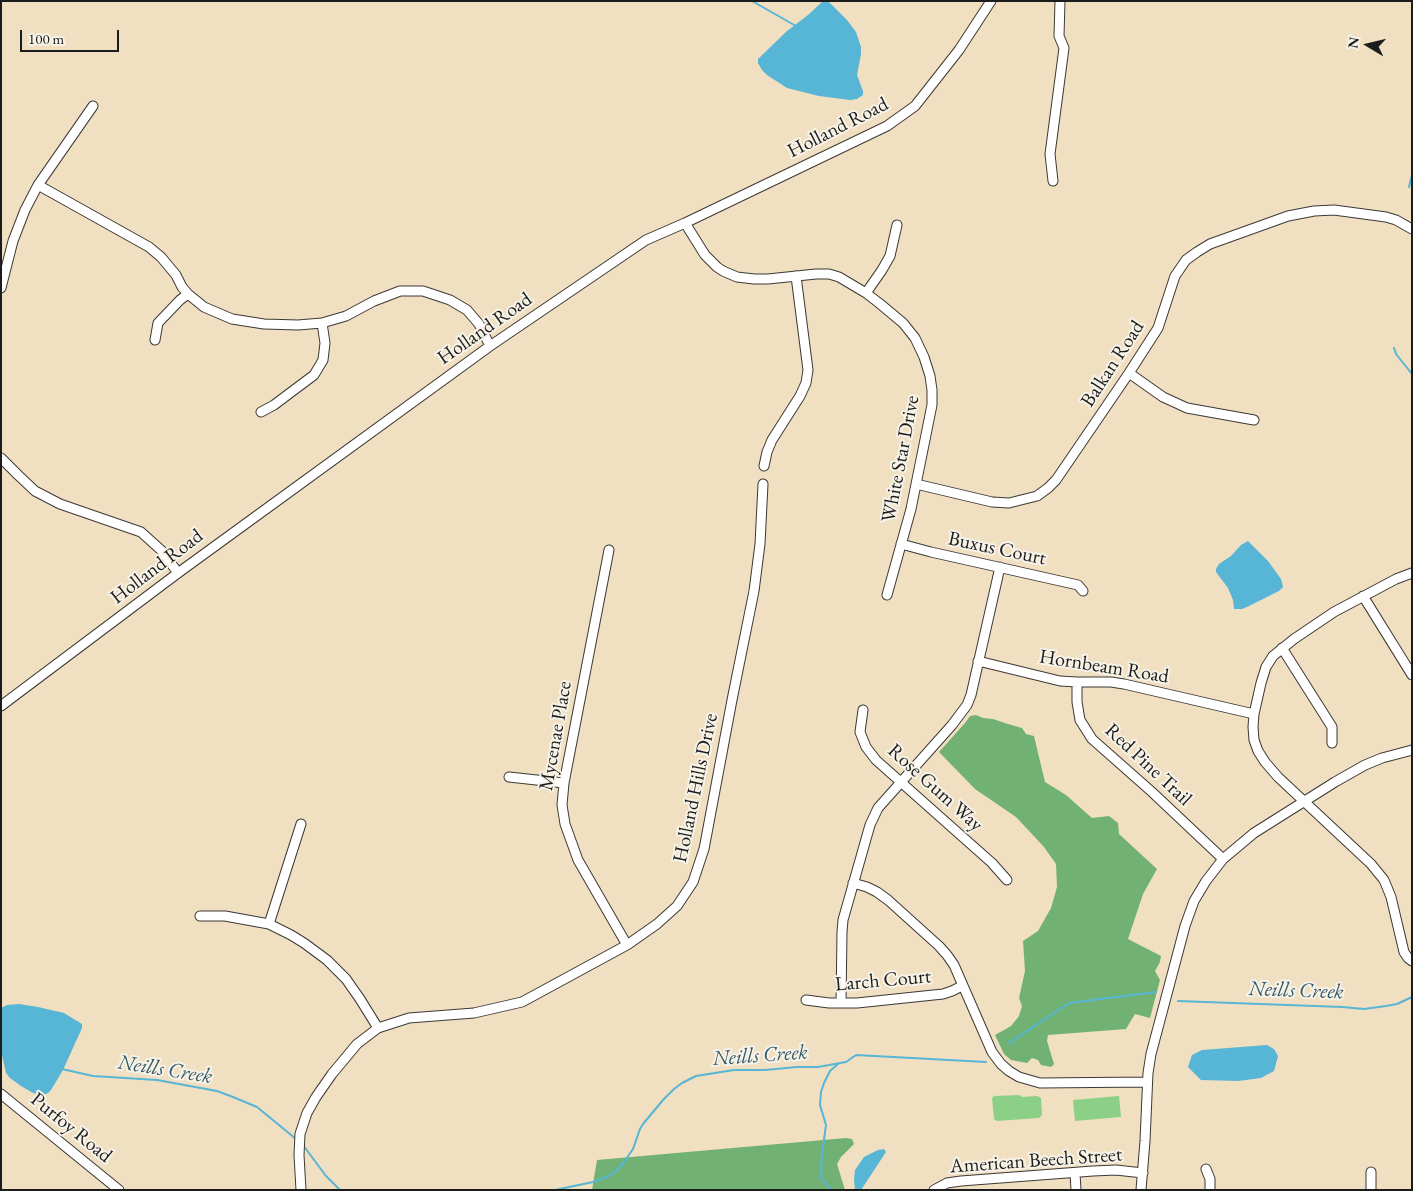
<!DOCTYPE html>
<html>
<head>
<meta charset="utf-8">
<style>
  body { margin:0 }
  #map { position:relative; width:1413px; height:1191px; overflow:hidden; background:#f1dfc1; font-family:"EB Garamond",serif }
  canvas { display:block }
  .frame { position:absolute; inset:0; border:2px solid #1c1c1c; pointer-events:none }
  .north { position:absolute; left:1343px; top:20px; width:50px; height:50px; -webkit-text-stroke:4px #f7f3e8; paint-order:stroke; rotate:279deg; font-size:14px; font-weight:700; line-height:20px; text-align:center; color:#1c1c1c }
  .north::after { content:''; display:block; margin:auto; width:18px; height:22px; background:#1c1c1c; clip-path:polygon(50% 0,100% 100%,50% 72%,0 100%) }
  .scale { position:absolute; left:20px; top:30px; width:99px; height:22px; box-sizing:border-box; border:2px solid #1c1c1c; border-top:0; padding-left:6px; font-size:15px; line-height:18px; white-space:nowrap; color:#1c1c1c; -webkit-text-stroke:4px #f7f3e8; paint-order:stroke }
</style>
</head>
<body>
<div id="map">
<canvas width="1413" height="1191"></canvas>
<div class="frame"></div>
<div class="north">N</div>
<div class="scale">100 m</div>
</div>
<script>
const g = document.querySelector('canvas').getContext('2d');
g.lineJoin = 'round';
function paint(path, color) {
  g.fillStyle = color;
  g.fill(path, 'evenodd');
}
function shape(rows) {
  const path = new Path2D();
  for (const r of rows) {
    path.moveTo(r[0], r[1]);
    for (let i = 2; i < r.length; i += 2) path.lineTo(r[i], r[i + 1]);
  }
  return path;
}
function trace(path, color, width, dash) {
  g.strokeStyle = color;
  g.lineWidth = width;
  g.lineCap = dash ? 'butt' : 'round';
  g.setLineDash(dash || []);
  g.stroke(path);
}
function label(font, color, halo, rows, align = 'center') {
  g.font = font + ' "EB Garamond",serif';
  g.lineWidth = 4;
  g.setLineDash([]);
  g.textBaseline = 'middle';
  g.strokeStyle = halo;
  g.fillStyle = color;
  for (const [text, x, y, turn = 0] of rows) {
    g.save();
    g.translate(x, y);
    g.rotate((+turn || 0) * Math.PI / 180);
    g.textAlign = isNaN(turn) ? turn : align;
    if (halo) g.strokeText(text, 0, 0);
    g.fillText(text, 0, 0);
    g.restore();
  }
}
const green = shape([
  [1019,1095,1022,1097,1037,1096,1041,1098,1042,1115,1039,1118,997,1121,994,1119,992,1098,994,1096],
  [1119,1096,1121,1117,1075,1121,1073,1100]
]);
const forest = shape([
  [976,715,983,718,993,719,1008,724,1022,728,1026,734,1034,736,1045,782,1066,795,1092,818,1109,816,1118,823,1119,834,1157,869,1143,894,1128,939,1161,956,1160,962,1155,971,1160,980,1150,1018,1135,1014,1126,1029,1048,1035,1047,1041,1054,1064,1051,1067,1041,1065,1038,1060,1032,1058,1027,1063,1011,1060,1004,1054,995,1035,1011,1026,1019,1016,1022,1006,1019,998,1025,971,1023,941,1038,931,1051,908,1057,887,1056,864,1044,847,1016,817,975,789,939,752,965,723,970,716],
  [846,1138,852,1139,854,1144,841,1157,837,1164,845,1190,592,1190,597,1160]
]);
const water = shape([
  [823,1,828,1,847,20,856,32,861,47,861,54,857,75,863,91,863,95,857,99,850,100,819,96,787,88,767,75,762,70,758,63,758,59,787,31,808,15],
  [1248,541,1268,561,1281,579,1283,587,1279,591,1247,607,1242,609,1234,609,1233,600,1228,588,1216,572,1216,569,1219,564,1231,556,1241,545],
  [19,1004,38,1007,64,1013,82,1024,82,1028,63,1070,51,1090,48,1093,43,1095,33,1093,21,1086,10,1078,6,1073,1,1051,1,1008,7,1005],
  [1267,1045,1274,1049,1278,1056,1274,1071,1261,1078,1238,1081,1201,1080,1188,1067,1192,1055,1202,1050],
  [884,1149,886,1152,861,1190,855,1190,854,1179,855,1170,864,1157,878,1150]
]);
const stream = shape([
  [752,1,796,26],
  [1409,187,1412,175],
  [1394,348,1396,354,1412,374],
  [1178,1001,1342,1007,1364,1009,1386,1006,1397,1004,1412,997],
  [1009,1043,1069,1003,1156,992],
  [62,1069,93,1076,157,1080,217,1091,233,1097,257,1107,296,1139],
  [303,1145,326,1176,340,1190],
  [555,1190,593,1182,609,1176,616,1171,624,1162,633,1149,640,1129,643,1124,663,1100,674,1089,682,1083,696,1076,734,1070,765,1070,797,1067,818,1067,846,1062,856,1055,986,1062],
  [831,1190,821,1178,822,1154,826,1125,820,1105,821,1092,824,1083,830,1071,838,1064]
]);
const minor = shape([
  [1053,181,1050,154,1064,48,1059,36,1060,1],
  [38,185,149,247,161,257,176,275,182,287,188,294,204,307,232,319,264,324,298,325,322,323,346,316,374,301,400,291,423,291,450,300,467,310,479,324,490,346],
  [685,223,705,255,717,267,723,271,737,277,754,279,768,279,816,274,829,274,839,277,866,293,879,303,903,323,915,338,924,357,930,376,932,390,932,405,911,509,887,595],
  [1,288,13,241,25,210,38,185,93,106],
  [866,293,882,270,890,256,897,225],
  [155,340,158,323,180,300,188,294],
  [1129,373,1163,397,1187,408,1254,420],
  [261,412,274,405,314,375,323,360,325,343,322,323],
  [1,458,18,475,35,491,60,504,141,532,162,551,178,573],
  [764,466,767,452,772,440,800,396,806,383,808,370,796,276],
  [916,484,992,502,1009,503,1037,496,1048,488,1056,480,1129,373,1158,328,1175,276,1186,260,1197,252,1210,244,1288,216,1314,211,1334,210,1386,217,1396,220,1412,229],
  [901,544,931,552,1078,585,1083,591],
  [609,550,564,783,562,805,565,824,578,860,627,945],
  [1412,573,1396,579,1334,612,1294,639,1273,656,1266,667,1261,683,1254,714,1253,727,1254,740,1258,751,1265,762,1278,777,1371,864,1384,880,1391,897,1404,952,1408,958,1412,961],
  [1363,596,1412,675],
  [1282,648,1332,727,1332,743],
  [978,661,1060,681,1077,682,1111,682,1124,684,1254,714],
  [1077,682,1077,702,1080,720,1092,739,1152,792,1223,859],
  [1,706,178,573,490,346,646,240,685,223,887,126,915,106,959,50,991,1],
  [863,710,860,732,866,747,876,760,992,863,1007,880],
  [509,777,564,783],
  [853,883,867,887,877,892,888,900,939,946,947,955,954,965,992,1052,1001,1064,1009,1071,1019,1077,1040,1083,1147,1082],
  [200,916,225,916,269,924,291,935,304,943,327,960,346,979,360,999,378,1028],
  [269,924,301,824],
  [806,1000,829,1003,857,1003,943,994,952,991,962,986],
  [841,1003,842,932,843,920,870,825,878,808,952,725,967,705,971,695,1000,567],
  [1,1094,119,1190],
  [1206,1169,1210,1179,1210,1190],
  [1075,1173,1076,1190],
  [301,1190,299,1155,300,1134,307,1113,316,1097,332,1074,357,1044,378,1028,409,1018,474,1013,522,1002,627,945,657,924,677,906,693,882,704,849,732,700,754,591,760,544,763,484],
  [934,1190,947,1183,961,1181,1093,1171,1116,1170,1143,1173],
  [1141,1190,1145,1141,1148,1073,1151,1054,1185,926,1194,901,1206,881,1223,859,1254,833,1335,782,1365,765,1382,758,1412,750],
  [1371,1190,1371,1172]
]);
const streetNames = [
  ["Holland Road",838,128,-27],
  ["Holland Road",485,329,-35],
  ["Balkan Road",1113,364,-57],
  ["White Star Drive",901,459,-79],
  ["Buxus Court",997,549,12],
  ["Holland Road",157,567,-37],
  ["Hornbeam Road",1104,667,9],
  ["Mycenae Place",556,736,-80],
  ["Red Pine Trail",1148,765,43],
  ["Holland Hills Drive",696,788,-78],
  ["Rose Gum Way",935,788,42],
  ["Larch Court",883,981,-5],
  ["Purfoy Road",71,1128,39],
  ["American Beech Street",1036,1161,-4]
];
const waterNames = [
  ["Neills Creek",1296,991,2],
  ["Neills Creek",760,1056,-4],
  ["Neills Creek",165,1070,9]
];
paint(green, '#8cd088');
paint(forest, '#71b274');
paint(water, '#57b5d5');
trace(stream, '#57b5d5', 2);
trace(minor, '#3c3935', 11);
trace(minor, '#fff', 9);
label('20px', '#1c1c1c', '#f7f3e8', streetNames);
label('italic 21px', '#345966', '#f7f3e8', waterNames);
</script>
</body>
</html>
